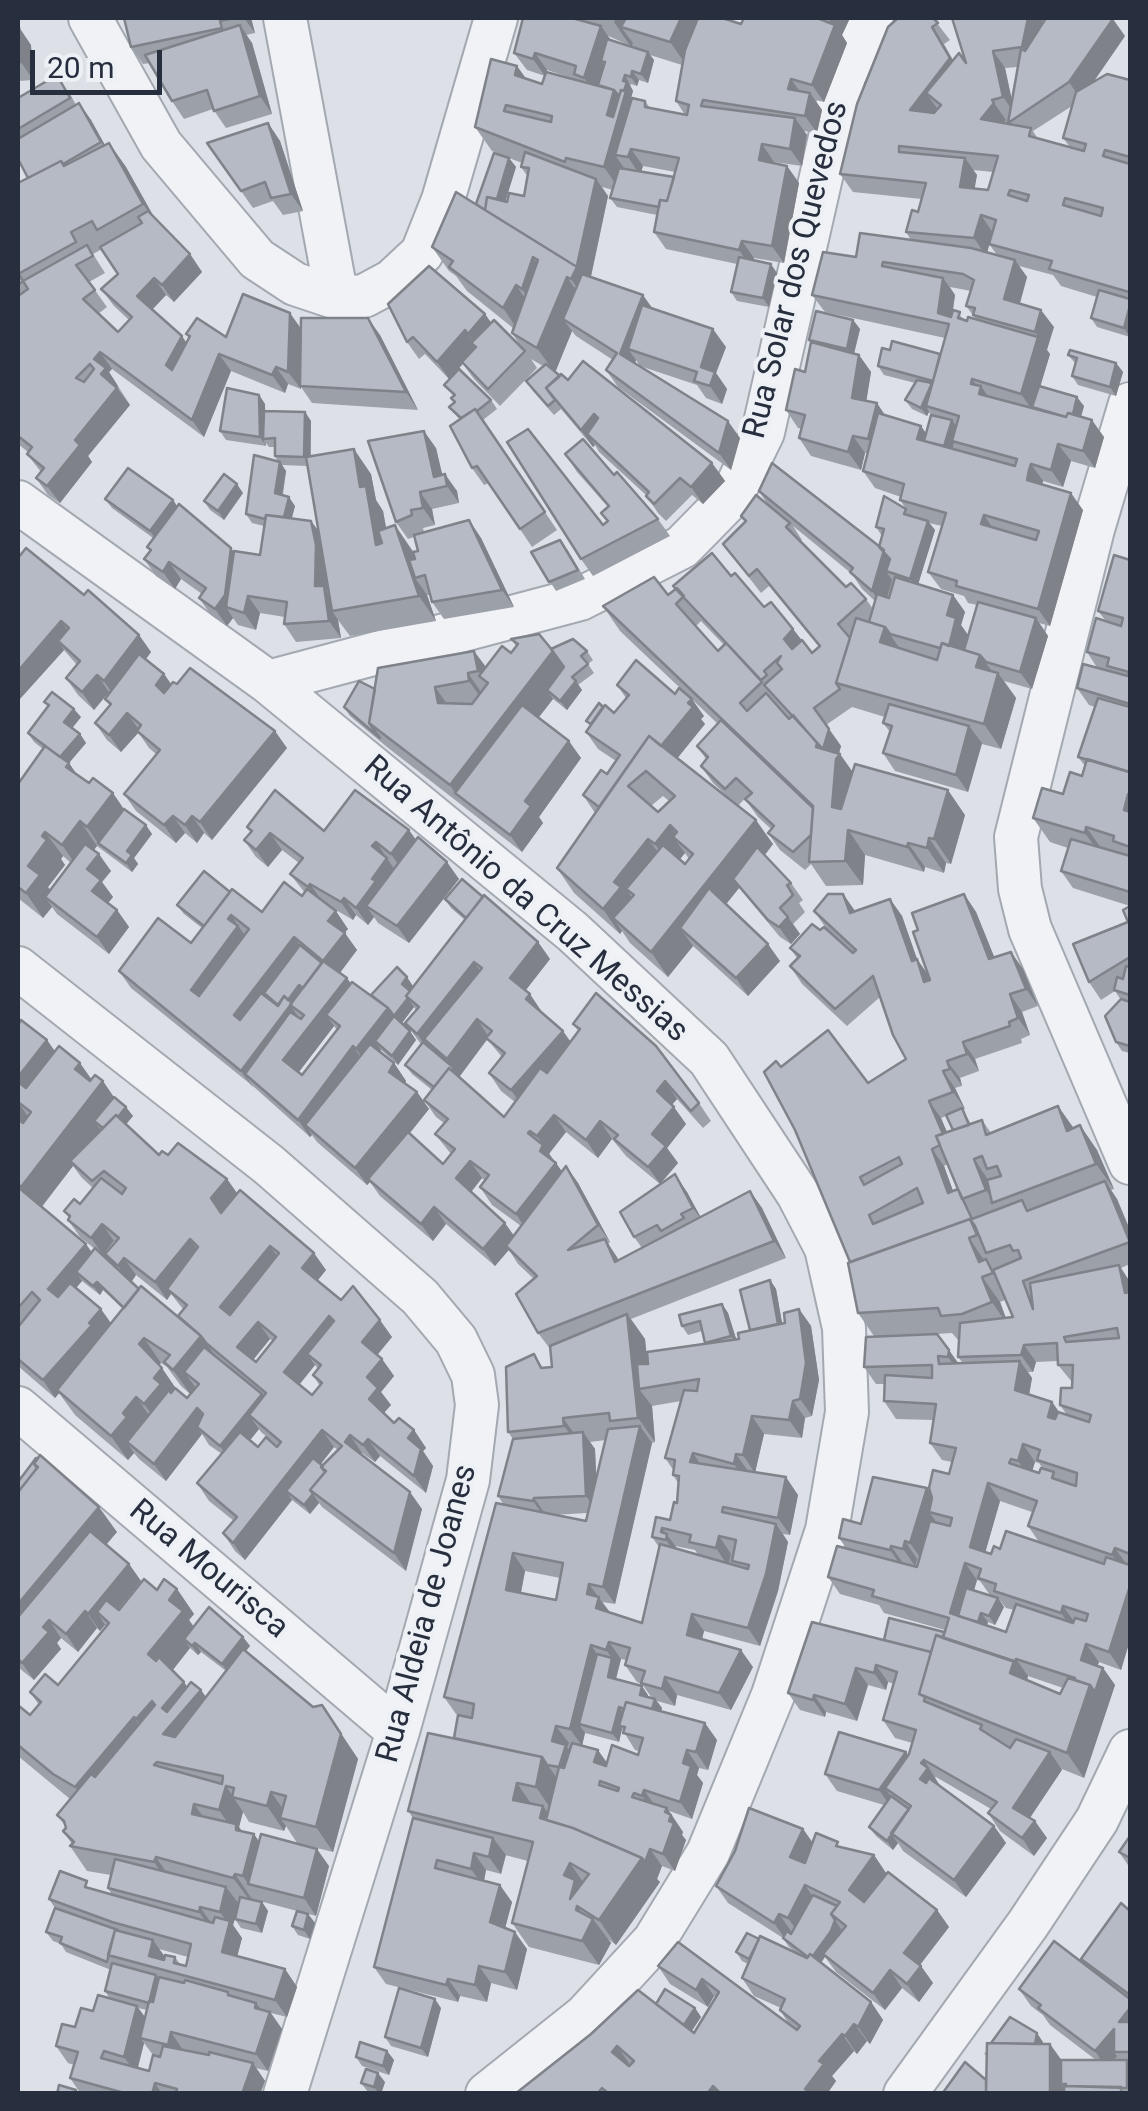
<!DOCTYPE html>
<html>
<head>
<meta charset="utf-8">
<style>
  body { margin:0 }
  #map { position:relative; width:1148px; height:2111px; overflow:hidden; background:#dde1e7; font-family:Roboto,sans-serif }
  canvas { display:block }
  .frame { position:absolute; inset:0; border:20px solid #272e3e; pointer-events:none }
  .scale { position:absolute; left:30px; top:50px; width:132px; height:45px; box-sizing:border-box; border:5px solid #272e3e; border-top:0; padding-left:12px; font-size:30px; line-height:35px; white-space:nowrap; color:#272e3e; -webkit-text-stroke:8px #edf0f5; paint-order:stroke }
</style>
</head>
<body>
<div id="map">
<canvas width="1148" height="2111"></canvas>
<div class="frame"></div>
<div class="scale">20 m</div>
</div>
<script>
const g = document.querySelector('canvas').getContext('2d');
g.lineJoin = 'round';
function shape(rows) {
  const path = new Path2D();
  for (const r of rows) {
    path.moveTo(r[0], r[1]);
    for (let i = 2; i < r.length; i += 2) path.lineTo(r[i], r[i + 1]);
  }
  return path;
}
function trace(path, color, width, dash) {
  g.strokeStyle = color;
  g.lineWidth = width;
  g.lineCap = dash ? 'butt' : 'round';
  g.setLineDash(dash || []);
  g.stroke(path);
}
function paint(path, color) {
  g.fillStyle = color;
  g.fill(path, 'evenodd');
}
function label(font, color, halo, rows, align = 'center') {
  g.font = font + ' Roboto,sans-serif';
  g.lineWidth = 8;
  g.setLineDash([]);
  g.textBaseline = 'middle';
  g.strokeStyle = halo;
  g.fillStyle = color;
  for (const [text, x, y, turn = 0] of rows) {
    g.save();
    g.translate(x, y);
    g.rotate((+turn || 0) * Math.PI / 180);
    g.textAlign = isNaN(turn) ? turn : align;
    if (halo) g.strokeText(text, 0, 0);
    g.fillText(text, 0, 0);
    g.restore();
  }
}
const minor = shape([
  [90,18,161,145,257,259,295,284,337,298,364,296,392,281,422,253,443,200,496,18],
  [285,18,337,298],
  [1130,404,1093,529,1016,837,1020,889,1030,929,1130,1163],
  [18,502,268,682,573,932,709,1059,798,1194,826,1248,844,1328,847,1412,827,1530,773,1695,708,1853,654,1941,585,2016,487,2094],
  [268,682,580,599,682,547,732,496,763,432,844,76,872,18],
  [18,968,269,1165,420,1297,456,1340,473,1375,477,1405,468,1480,398,1731,285,2094],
  [18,1408,398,1731],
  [905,2094,1028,1924,1097,1820,1130,1751]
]);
const wall = shape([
  [124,18,251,18,255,33,246,35,252,43,272,114,226,128,213,109,184,119,172,101,150,63,143,64,131,47],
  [523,18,722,18,741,24,744,18,850,18,842,35,847,43,824,102,815,100,822,110,817,133,804,131,807,135,802,166,774,162,774,163,787,166,799,183,784,263,754,258,753,260,777,273,769,307,737,301,731,292,737,264,666,249,654,232,657,215,617,207,610,198,613,190,602,187,608,196,591,277,726,347,716,373,727,389,722,404,706,398,697,385,640,366,636,360,635,363,740,438,731,470,618,387,606,370,613,360,576,336,572,331,555,372,712,463,725,481,703,504,692,495,666,521,658,513,646,495,599,452,595,445,593,447,561,409,554,415,532,390,526,381,543,366,531,359,537,368,500,406,474,379,463,364,449,379,425,354,419,359,407,342,388,304,485,314,491,323,521,347,512,333,513,328,467,291,456,276,449,271,432,247,476,204,507,157,492,151,475,127,526,78,542,84,545,76,527,70,514,53],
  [606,35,631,46,610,40],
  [650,55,682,65,676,101,685,115,650,108,645,101,631,98,633,91,630,86,631,84,637,86,639,80,648,83,654,60],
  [547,70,578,80,547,72],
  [509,158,522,163,521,167,528,177,524,196,505,201,516,167],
  [643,166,675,172,674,177,641,172],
  [933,18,950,40,944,44,953,60,966,63,1043,18,1041,25,1125,36,1094,81,1130,80,1130,337,1097,327,1091,318,1097,297,1061,286,1053,275,1019,266,1027,277,1020,304,1054,327,1046,350,1050,354,1040,386,1084,406,1081,417,1104,437,1095,468,1071,461,1063,487,1043,481,1042,485,1083,510,1050,626,1039,623,1048,636,1032,689,1004,681,1016,698,1001,749,982,744,968,792,895,771,883,753,890,732,883,723,885,717,852,707,826,725,841,746,839,753,852,772,965,815,951,864,946,863,944,873,925,867,924,872,865,855,863,885,826,886,811,864,805,870,780,850,768,833,771,829,758,817,745,799,748,795,738,806,773,844,765,855,791,883,803,900,799,903,805,912,793,924,800,934,791,944,780,937,739,888,726,904,780,961,748,996,693,946,668,977,630,943,622,931,620,934,574,893,557,868,595,813,583,795,607,774,616,761,598,749,586,732,590,726,586,721,603,707,614,713,626,698,617,685,675,694,704,716,701,719,705,724,677,758,731,800,713,783,701,766,706,759,697,746,718,724,620,631,603,606,668,595,731,576,764,607,793,629,812,653,819,647,769,586,761,593,723,544,746,522,741,516,768,505,759,491,879,547,882,536,876,527,906,509,900,500,901,497,875,488,863,471,867,453,865,453,861,470,811,456,799,438,802,429,798,428,786,410,805,372,811,343,809,340,853,320,860,329,854,353,859,355,871,372,866,401,886,416,926,434,931,415,929,412,927,416,912,409,905,400,915,383,884,375,878,366,890,350,940,354,945,338,825,312,812,295,856,257,911,240,906,232,918,212,922,199,853,192,840,174],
  [1018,67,1012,102,1005,68],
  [1072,106,1063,138,1070,147,1038,139,1033,131],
  [973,170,993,172,988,190,974,188,977,175],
  [989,244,997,255,987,252],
  [950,287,971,291,966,306,976,319,966,320,953,311,955,295],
  [929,523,942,526,928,572,941,589,964,596,968,603,977,605,968,635,961,625,965,612,953,595,918,584,935,530],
  [793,526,852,574,862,589,875,601,873,609,866,599,846,587,801,541,802,540],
  [700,620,724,645,718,651,696,626,701,621],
  [663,796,669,801,658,812,651,806],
  [685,853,689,859,685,864,680,859],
  [18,27,31,45,33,80,18,81],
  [69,92,76,105,79,103,91,120,105,145,109,143,126,167,154,217,190,254,202,272,174,302,166,295,152,310,187,343,189,339,186,334,226,337,301,329,380,335,418,410,312,403,301,387,301,389,288,384,285,393,231,371,204,437,112,369,109,372,130,405,88,456,92,462,60,503,48,495,36,478,41,472,27,454,28,452,18,444,18,183,28,178,18,159,18,98],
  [102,249,118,274,101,289,114,306,129,320,118,332,98,314,107,307,89,282,105,273,93,254],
  [268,123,280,141,303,211,283,215,273,201,253,208,207,143],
  [1068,355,1116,363,1123,372,1116,396,1078,385,1072,376,1076,364],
  [444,385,491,400,497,409,483,420,557,530,532,547,489,483,484,485,472,468,460,420,449,407,454,402,451,398,454,396],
  [259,395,265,404,265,411,305,412,311,421,311,456,371,474,376,500,383,511,386,528,412,550,415,559,418,551,414,537,408,539,396,522,436,448,442,475,457,491,459,503,432,509,435,525,423,528,424,532,469,520,481,538,514,607,444,619,432,602,430,595,427,595,436,621,350,636,338,620,341,638,296,642,284,624,285,617,260,613,256,630,238,625,233,618,227,626,211,615,199,598,202,594,181,579,175,589,156,576,144,559,150,551,147,547,153,538,112,508,105,499,173,500,177,506,233,552,260,555,264,526,252,523,246,514,278,462,275,456,275,447,269,447,266,443,266,446,226,440,220,431],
  [282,465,307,466,318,531,311,521,292,518,295,506,283,495,286,471],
  [565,454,614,475,658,519,670,536,593,576,581,559,603,525,607,522,601,513,608,507,577,472],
  [243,493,224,520,210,510,204,501],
  [567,549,585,579,556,591,531,552],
  [18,550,21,555,84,595,139,635,151,652,146,659,164,674,171,684,287,748,212,840,204,833,197,843,185,833,176,843,136,811,124,794,156,754,149,748,138,732,121,752,107,740,95,723,110,706,105,699,109,692,94,710,78,695,66,678,77,665,64,650,19,700,18,700],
  [1130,560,1130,906,1073,888,1061,871,1068,848,1050,842,1033,818,1063,794,1082,776,1085,766,1078,757,1095,707,1089,705,1077,688,1098,669,1087,652,1106,621,1098,611],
  [511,639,551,649,587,651,593,660,588,664,594,673,578,685,582,690,567,710,553,699,538,718,581,758,539,817,543,823,522,852,387,747,350,716,344,707,375,689,486,667,511,653,516,646],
  [44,702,81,717,72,728,80,734,86,743,69,763,77,775,124,809,152,834,134,858,138,864,132,872,97,846,94,850,111,871,102,882,113,897,108,903,117,910,129,927,109,954,57,914,52,907,43,918,18,898,18,784,43,749,34,742,28,733,48,707],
  [63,856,71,863,50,890,48,887,65,865,61,859],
  [247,827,324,831,416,840,459,879,409,943,378,923,374,917,368,925,356,915,353,920,324,903,348,929,344,933,357,950,340,973,350,983,371,995,413,986,465,920,451,908,445,899,483,897,538,942,550,959,525,991,541,1012,571,1042,579,1032,573,1024,699,1103,711,1121,703,1128,677,1099,672,1105,686,1124,667,1148,678,1163,660,1184,626,1156,612,1139,598,1158,566,1132,549,1153,562,1172,566,1166,578,1183,610,1242,608,1244,618,1260,642,1248,634,1237,687,1192,700,1217,750,1191,762,1208,786,1258,631,1319,645,1339,647,1364,706,1344,702,1331,688,1335,682,1326,722,1304,728,1313,736,1339,739,1339,750,1330,770,1280,776,1289,782,1324,799,1309,811,1326,819,1380,812,1416,805,1418,802,1438,764,1434,755,1472,798,1495,790,1535,783,1534,788,1542,778,1591,760,1646,704,1631,702,1639,753,1667,731,1710,677,1695,675,1706,657,1701,662,1708,661,1711,717,1740,708,1770,699,1768,697,1775,703,1783,692,1819,669,1811,683,1832,682,1835,686,1840,675,1871,662,1866,657,1879,660,1882,616,1945,608,1939,611,1943,599,1965,529,1947,512,1923,528,1861,505,1855,501,1874,486,1870,484,1881,512,1902,505,1928,527,1949,517,1990,491,1983,487,2002,460,1996,458,2002,386,1984,374,1967,413,1818,408,1811,454,1738,472,1718,456,1714,444,1697,504,1505,498,1496,513,1439,508,1432,534,1354,543,1368,552,1367,551,1350,538,1333,534,1279,518,1264,509,1250,495,1266,446,1224,433,1241,380,1196,370,1182,367,1185,317,1142,312,1135,310,1137,254,1087,131,988,119,971,191,943,202,928,184,914,177,905,230,892,262,912,302,896,305,893,290,874,299,863,282,850,268,867,256,857,244,840,250,832],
  [414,1007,416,1010,405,1023,421,1044,405,1065,412,1074,432,1090,424,1100,436,1117,444,1123,435,1134,451,1154,443,1164,410,1133,429,1109,417,1092,405,1083,406,1081,394,1063,380,1052,381,1050,398,1065,416,1040,402,1023],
  [334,1026,337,1030,302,1075,299,1072],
  [487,1039,502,1057,489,1073,501,1091,515,1102,504,1117,459,1076],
  [482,1178,485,1181,480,1187,492,1205,521,1226,514,1236,471,1192],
  [681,1401,665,1458,674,1471,673,1475,678,1483,677,1503,670,1520,652,1537,659,1547,642,1623,610,1612,602,1602,615,1604,652,1443,655,1442,652,1406],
  [606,1440,596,1478,595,1449,590,1442],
  [587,1513,586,1521,553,1515],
  [675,1546,695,1550,698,1555,678,1549],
  [525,1571,560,1578,556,1600,521,1593],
  [621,1659,626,1660,625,1665,637,1682,642,1684,652,1698,616,1679],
  [622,1729,635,1750,639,1751,638,1755,607,1763,582,1745,585,1733,619,1742],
  [843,894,855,911,890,899,902,916,917,959,927,974,918,930,964,894,976,912,994,957,1023,969,1038,1006,1022,1012,1030,1035,1021,1039,1022,1043,975,1059,979,1071,960,1078,962,1086,955,1088,965,1109,963,1110,971,1124,982,1120,991,1133,1058,1106,1073,1128,1097,1150,1114,1189,1111,1190,1117,1199,1130,1230,1130,1264,1121,1268,1130,1282,1130,1640,1121,1670,1099,1662,1097,1666,1103,1668,1115,1685,1084,1778,1062,1769,1030,1818,1047,1838,1034,1856,1000,1831,988,1813,991,1809,936,1777,935,1778,940,1786,994,1826,1006,1843,966,1897,903,1851,898,1843,893,1850,876,1836,869,1827,884,1805,837,1791,825,1774,906,1752,908,1755,912,1743,895,1738,883,1720,894,1684,888,1682,886,1690,868,1685,857,1721,826,1712,825,1717,800,1710,788,1693,883,1640,944,1632,945,1630,884,1613,879,1605,840,1594,828,1577,846,1548,839,1538,861,1524,927,1488,930,1491,949,1474,952,1462,942,1460,930,1443,934,1420,896,1419,884,1401,885,1384,876,1384,864,1367,874,1336,858,1313,850,1262,781,1067,868,1083,906,1059,880,997,847,1026,802,984,790,966,797,958,790,948,826,928,814,911],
  [946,1116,953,1130,947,1132,941,1118],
  [948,1164,958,1189,953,1191,944,1166],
  [1005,1300,1013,1317,1006,1318,1000,1302],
  [952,1333,959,1341,958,1357,963,1363,958,1364,921,1335],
  [1058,1361,1058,1365,1072,1382,1072,1388,1060,1405,1067,1415,1059,1412,1052,1402,1029,1394,1032,1378,1028,1372,1033,1372,1036,1362],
  [1035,1462,1039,1463,1043,1469,1039,1473,1032,1471],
  [1000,1501,1032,1512,1028,1526,1039,1542,1000,1549,991,1554,985,1552],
  [977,1580,980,1581,990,1595,974,1590],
  [998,1598,1006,1608,1014,1610,1006,1632,987,1625,988,1622,995,1625,1004,1607],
  [1028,1676,1063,1688,1060,1694,1027,1680],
  [1130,906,1130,1053,1122,1051,1116,1042,1121,1000,1115,991,1101,1000,1089,982,1128,922],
  [18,1017,20,1021,47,1040,55,1052,114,1097,133,1116,126,1124,159,1155,168,1155,227,1179,237,1193,326,1270,317,1281,392,1337,377,1355,382,1359,394,1376,381,1392,391,1405,384,1413,394,1423,414,1430,426,1448,423,1451,433,1466,426,1493,380,1456,375,1462,362,1453,361,1454,422,1509,406,1571,322,1507,319,1503,310,1514,292,1500,245,1560,235,1551,223,1533,234,1521,209,1501,197,1483,222,1454,209,1445,202,1434,166,1481,139,1459,134,1453,128,1460,75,1415,59,1393,55,1398,18,1366],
  [73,1166,82,1178,93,1188,80,1204,64,1211,69,1218,68,1220,80,1237,95,1249,91,1253,42,1207],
  [114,1241,115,1242,105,1254,111,1263,103,1255],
  [136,1275,167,1300,171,1294,183,1309,178,1316,131,1282],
  [82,1281,100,1295,103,1290,123,1309,111,1324,76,1288],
  [270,1339,273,1341,256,1362,253,1360],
  [161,1363,167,1367,181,1386,190,1394,187,1398,176,1389,159,1365],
  [315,1365,318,1369,313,1375,320,1386,312,1395,299,1384],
  [259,1429,261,1432,278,1446,258,1447,250,1440],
  [334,1447,338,1450,323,1466,321,1464],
  [18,1472,21,1477,117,1532,106,1544,129,1564,141,1581,118,1609,157,1590,177,1589,194,1614,189,1620,194,1627,243,1637,250,1646,245,1651,313,1707,322,1705,358,1759,333,1852,297,1843,286,1826,284,1831,249,1822,243,1812,239,1827,242,1831,259,1841,329,1866,316,1916,252,1899,262,1902,268,1911,262,1933,241,1928,235,1919,233,1925,242,1938,237,1956,285,1969,297,1987,287,2017,271,2013,282,2029,268,2071,256,2068,265,2081,260,2094,81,2094,70,2078,74,2065,68,2063,56,2046,93,2011,110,1999,105,1991,111,1970,66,1952,61,1944,53,1941,46,1932,55,1908,49,1899,93,1890,112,1895,108,1888,111,1875,87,1871,70,1846,72,1844,63,1831,66,1827,57,1815,70,1799,18,1756,18,1707,30,1715,39,1705,30,1692,58,1685,106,1626,105,1625,100,1631,97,1628,78,1652,61,1638,57,1643,61,1649,34,1680,19,1668,18,1670],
  [190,1648,198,1655,201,1652,226,1671,206,1697,187,1687,172,1670],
  [159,1949,188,1957,186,1966,180,1964,175,1957,165,1957],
  [138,2008,147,2010,145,2017],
  [144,2043,153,2055,149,2071,138,2068],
  [803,1829,812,1842,874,1855,886,1873,937,1910,949,1927,920,1965,933,1983,919,2002,902,1988,885,2010,836,1972,825,1957,821,1963,871,2002,883,2020,870,2044,867,2041,857,2054,854,2051,832,2076,836,2081,827,2094,515,2094,656,2004,695,2008,701,2017,692,2031,694,2033,716,1998,714,1996,708,2007,670,1984,658,1966,678,1942,790,2026,780,2010,781,2008,754,1996,742,1978,748,1964,742,1961,736,1952,759,1939,798,1954,789,1947,783,1938,728,1903,716,1886],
  [1130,1836,1130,1868,1119,1852],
  [1130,1911,1130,2094,942,2094,986,2080,987,2057,984,2053,1043,2042,1043,2044,1061,2060,1096,2060,1050,2025,1043,2015,1031,2006,1019,1989,1085,1964,1081,1959],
  [308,1914,315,1923,310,1939,298,1935,292,1926],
  [441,2008,428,2057,391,2046,385,2037],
  [387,2051,394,2060,389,2075,362,2066,356,2057],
  [385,2082,381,2094,368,2092,361,2083]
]);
const shadedWall = shape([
  [244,18,251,18,255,33],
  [616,18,624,18,633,30,621,27,633,43,631,47,614,22],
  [681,18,701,18,687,66,670,42],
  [830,18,850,18,842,35,847,43,824,102,812,85,834,28,829,20],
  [1028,18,1043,18,1034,65,1022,47],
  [1113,19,1125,36,1081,100,1069,82],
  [240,25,252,43,272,114,260,96],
  [601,26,613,43,605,62,601,61,605,67,596,95,584,78],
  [19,27,31,45,33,80,21,62],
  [932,27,962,75,926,93,937,108,922,127,910,110],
  [993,51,1005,68,1015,114,1003,97],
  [648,52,654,60,648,83,641,74],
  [535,53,547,70,545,76,533,59],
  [517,66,535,91,515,75],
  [632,71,639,80,637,86,631,77],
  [625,75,633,91,631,98,644,116,631,149,643,166,640,175,628,157,615,155,627,172,621,192,604,167,607,115,614,90,623,81],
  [791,79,803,96,788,89],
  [810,93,822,110,817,133,805,116],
  [79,103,91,120,113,160,101,142],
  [994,103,1006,120,993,136,981,119],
  [795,118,807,135,802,166,790,149],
  [268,123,280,141,303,211,291,194],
  [109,143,126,167,160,228,143,204],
  [762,144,774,162,771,177,759,160],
  [509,158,516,167,499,222,491,217],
  [965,158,977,175,972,204,960,187],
  [787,166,799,183,784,263,772,246],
  [596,179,608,196,589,285,588,304,571,279],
  [981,215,993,233,986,256,974,238],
  [742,241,754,258,751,268,739,250],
  [190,254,202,272,174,302,162,285],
  [533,257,550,282,540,314,522,289],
  [1015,260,1027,277,1016,316,1004,299],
  [771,264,777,273,769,307,763,298],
  [567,277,584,302,563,319,572,331,555,373,537,348],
  [154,278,166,295,149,313,137,296],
  [943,278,955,295,950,327,938,313],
  [516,285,533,310,520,333,503,308],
  [643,295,655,312,628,349,636,360,632,371,620,354],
  [1130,305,1130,337,1124,328],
  [1041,310,1054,327,1047,350,1035,332],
  [290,313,302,330,301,389,288,372],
  [485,314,497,331,480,351,468,334],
  [368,318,380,335,418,410,406,392],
  [853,320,860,329,853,358,847,349],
  [713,329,726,347,716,373,727,389,722,404,710,386,701,367],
  [465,330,476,346,471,343,476,349,449,379,437,362],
  [182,336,194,354,178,383,166,365],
  [1038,337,1050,354,1033,411,1021,394],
  [100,352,112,369,109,372,118,386,113,391,101,374,94,359],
  [219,354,231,371,204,437,192,420],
  [859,355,871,372,864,416,852,398],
  [1116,363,1123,372,1116,396,1110,387],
  [276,367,288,384,285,393,272,375],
  [972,379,980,391,981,386,993,404,991,411,971,384],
  [932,383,926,406,929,412,927,416,921,408],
  [117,388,130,405,88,456,92,462,60,503,47,486,75,440],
  [259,395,265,404,266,439,263,439,266,446,260,437],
  [1077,397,1084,406,1078,427,1071,418],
  [877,403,889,421,880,456,868,439],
  [305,412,311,421,310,466,304,457],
  [594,414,606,432,587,434,595,445,593,447,581,430],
  [952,420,958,429,950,457,943,448],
  [1092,420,1104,437,1095,468,1083,451],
  [728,421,740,438,731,470,719,453],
  [921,426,933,443,917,439],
  [424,431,436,448,445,486,434,477],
  [853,436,865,453,861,470,848,452],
  [1058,444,1071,461,1063,487,1051,470],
  [354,449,371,474,376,500,383,511,394,570,376,545,360,487],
  [280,462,286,471,281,502,275,493],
  [712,463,725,481,703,504,691,487],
  [1031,464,1043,481,1039,498,1027,480],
  [445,474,457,491,459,503,447,486],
  [237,484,243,493,224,520,218,511],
  [420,492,432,509,435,525,423,508],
  [1071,493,1083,510,1050,626,1038,609],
  [289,497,295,506,289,528,283,519],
  [173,500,179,509,156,540,150,531],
  [984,515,996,533,981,524],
  [469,520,481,538,514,607,502,590],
  [311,521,324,538,328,562,327,592,336,603,332,611,338,620,341,638,329,621,315,586],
  [928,521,935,530,917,588,910,579],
  [395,525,412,550,421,577,415,578,427,595,436,621,419,596],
  [231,548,243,565,237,612,235,610,226,607,233,618,227,626,215,609],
  [884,550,896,568,886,571,892,580,884,608,872,591],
  [169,562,181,579,175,589,163,572],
  [953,595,965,612,961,625,968,635,960,668,948,650,947,615],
  [248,596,260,613,256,630,244,613],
  [1036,618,1048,636,1032,689,1020,672],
  [61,621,73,638,58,641,64,650,19,700,18,671],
  [885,627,902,652,880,642],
  [793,629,806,646,796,657,784,639],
  [139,635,151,652,116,699,104,681],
  [474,651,492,675,486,681,478,671],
  [553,651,570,676,547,690,553,699,471,805,455,793,450,785],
  [980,655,997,678,998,673,1016,698,1001,749,984,724,976,667],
  [468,673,485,698,486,705,469,681],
  [164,674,176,691,168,702,156,685],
  [97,675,109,692,94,710,82,692],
  [576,681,582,690,567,710,560,701],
  [435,687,452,711,438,703],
  [692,699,704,716,701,719,705,724,672,765,660,748],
  [74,709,81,717,70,731,64,722],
  [127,713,140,731,121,752,109,735],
  [969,726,982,743,968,792,956,775],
  [829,729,841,746,838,757,840,754,857,778,853,783,849,831,865,855,863,885,845,861,816,747],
  [275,731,287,748,212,840,200,822],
  [80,734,86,743,69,763,86,788,83,792,59,758],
  [569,741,581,758,539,817,543,823,522,852,510,835,525,801],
  [948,790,965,815,951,864,934,839],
  [113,793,130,818,98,843,87,827],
  [1128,794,1130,798,1130,819,1124,810],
  [173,816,185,833,176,843,164,825],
  [192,816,204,833,197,843,185,825],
  [756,820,773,844,740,887,733,879,739,888,696,942,680,928,693,946,668,977,651,952],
  [80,821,97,846,79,869,62,845],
  [146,825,152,834,134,858,138,864,132,872,126,863,127,851],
  [670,825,684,846,673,837,685,853,672,869,655,844],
  [1086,827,1104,852,1102,857,1085,833],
  [409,830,421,847,403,871,391,854],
  [45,832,63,856,61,859,65,865,48,887,57,900,45,897,52,907,43,918,26,893,28,866],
  [270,833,282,850,268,867,256,850],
  [929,838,946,863,944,873,927,848],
  [648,839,666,863,634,895,626,889,635,902,613,918,622,931,620,934,603,909,614,882],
  [376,842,399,876,366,906,374,917,368,925,356,908,372,879,372,846],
  [908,843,925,867,924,872,907,847],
  [99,854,111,871,102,882,113,897,104,908,92,891,87,869],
  [447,862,459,879,409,943,397,926],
  [310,884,322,901,320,905,308,887],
  [843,894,855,911,850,913],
  [964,894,976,912,1002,976,989,959],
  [344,898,356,915,353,920,341,902],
  [890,899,902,916,917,959,929,976,936,999,912,961],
  [117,910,129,927,109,954,97,937],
  [336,911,348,929,340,938,328,921],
  [231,915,250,943,203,1007,191,990,212,932],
  [788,917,800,934,791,944,779,927],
  [345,933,357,950,317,1003,323,961],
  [294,937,306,954,264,993,270,1002,247,1032,234,1015],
  [538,942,550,959,522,995,510,978],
  [768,944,780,961,748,996,736,978],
  [1011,952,1023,969,1038,1006,1026,989],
  [474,962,486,979,424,1039,431,1049,429,1051,417,1034],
  [407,977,413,986,408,992,402,984],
  [347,978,359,995,326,1015,334,1026,295,1077,283,1060],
  [299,985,305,994,290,1005,302,1022,245,1074,253,1088,241,1071],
  [530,994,542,1012,538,1016,526,999],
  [1010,994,1022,1012,1030,1035,1018,1018],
  [408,998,414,1007,383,1048,375,1041,381,1050,369,1067,356,1049,388,1008],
  [477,1019,489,1037,443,1099,453,1069,447,1059],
  [410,1031,416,1040,398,1065,392,1056],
  [563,1031,575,1048,523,1107,511,1090],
  [47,1040,59,1057,18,1102,18,1077],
  [963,1042,975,1059,979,1071,967,1054],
  [353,1046,365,1064,305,1125,312,1135,310,1137,298,1120],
  [947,1061,960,1078,962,1086,950,1069],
  [80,1063,97,1087,75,1069],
  [394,1063,406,1081,401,1089,389,1072],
  [943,1071,955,1088,965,1109,953,1092],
  [103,1081,120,1106,94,1121,101,1130,70,1161,73,1166,38,1211,21,1187],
  [665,1081,677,1099,669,1108,657,1091],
  [417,1092,429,1109,371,1181,368,1179,370,1182,367,1185,355,1168],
  [929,1101,941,1118,958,1159,946,1142],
  [18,1102,35,1127,18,1125],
  [1058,1106,1075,1130,1067,1131],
  [126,1107,133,1116,113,1140,107,1131],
  [674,1107,686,1124,667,1148,678,1163,660,1184,648,1167,652,1134],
  [554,1115,566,1132,549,1154,537,1136],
  [600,1121,612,1139,598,1158,586,1140],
  [1080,1125,1097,1150,1114,1189,1096,1164],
  [530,1131,542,1148,543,1145,555,1163,552,1168,528,1133],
  [932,1149,944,1166,960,1210,948,1193],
  [974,1159,991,1184,994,1202,986,1190],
  [470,1161,482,1178,468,1196,456,1178],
  [556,1163,568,1180,528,1232,516,1214],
  [566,1166,578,1183,610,1242,598,1225],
  [675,1174,687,1192,705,1225,693,1208],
  [227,1179,239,1196,223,1216,211,1198],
  [1105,1181,1117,1199,1130,1230,1130,1242],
  [750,1191,762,1208,786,1258,774,1241],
  [434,1207,446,1224,433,1241,421,1224],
  [505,1223,517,1240,495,1266,483,1249],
  [102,1224,114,1241,103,1255,91,1238],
  [969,1238,986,1263,979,1262],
  [190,1239,202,1257,167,1289,171,1294,167,1300,155,1282],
  [605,1239,617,1257,627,1279,615,1262],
  [86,1244,98,1261,76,1272,82,1281,60,1307,48,1289],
  [270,1246,282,1263,232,1324,220,1307],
  [314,1253,326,1270,314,1285,302,1268],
  [124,1258,136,1275,130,1284,118,1266],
  [1119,1265,1130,1282,1130,1301,1125,1293],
  [982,1277,1000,1302,1009,1327,992,1302],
  [770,1280,776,1289,784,1333,778,1324],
  [97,1282,103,1290,100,1295,93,1286],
  [722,1304,728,1313,738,1345,731,1336],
  [101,1309,113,1326,104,1342,55,1398,43,1380],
  [799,1309,811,1326,819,1380,812,1416,800,1399],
  [627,1314,645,1339,650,1387,639,1389,652,1406,655,1442,638,1418],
  [329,1316,341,1333,307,1354,315,1365,296,1389,284,1372],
  [380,1320,392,1337,374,1359,362,1342],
  [258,1322,270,1339,249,1365,237,1347],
  [201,1336,219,1361,184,1372,196,1388,191,1395,173,1370],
  [144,1338,161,1363,156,1369,139,1344],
  [1024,1345,1036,1362,1033,1372,1021,1355],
  [949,1350,961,1367,960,1374,948,1357],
  [382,1359,394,1376,381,1392,391,1405,381,1416,369,1399,367,1377],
  [1020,1361,1032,1378,1027,1407,1015,1390],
  [162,1368,179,1393,162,1429,144,1404,154,1378],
  [262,1394,274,1411,249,1415,259,1429,232,1463,220,1446],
  [136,1397,154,1422,127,1442,134,1453,128,1460,111,1436,123,1413],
  [793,1401,805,1418,802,1438,789,1420],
  [1052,1402,1064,1419,1060,1434,1048,1417],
  [197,1408,209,1426,197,1427,202,1434,166,1481,154,1464],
  [752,1416,764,1434,755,1473,743,1455],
  [563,1418,581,1443,582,1450,564,1426],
  [640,1426,652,1443,615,1604,603,1587],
  [322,1430,334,1447,294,1498,286,1491,292,1500,245,1560,233,1543],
  [414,1430,426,1448,423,1451,433,1466,426,1493,414,1476,408,1438],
  [583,1432,595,1449,598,1513,586,1496],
  [350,1435,362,1453,357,1460,345,1442],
  [368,1439,380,1456,375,1462,363,1445],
  [1023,1444,1035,1462,1030,1478,1018,1461],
  [693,1453,705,1471,690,1462],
  [736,1454,748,1471,746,1482,734,1464],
  [786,1477,798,1495,790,1535,778,1518],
  [988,1483,1000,1501,982,1564,970,1547],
  [927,1488,939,1505,929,1512,935,1520,922,1560,910,1543],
  [410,1492,422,1509,406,1571,394,1553],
  [313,1494,319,1503,310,1514,304,1505],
  [534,1498,546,1515,545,1518,533,1501],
  [99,1507,117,1532,18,1650,18,1604],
  [776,1524,788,1542,778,1591,760,1646,748,1628],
  [662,1528,679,1551,678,1558,661,1532],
  [719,1536,731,1554,728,1566,716,1548],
  [905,1541,917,1559,915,1566,903,1549],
  [891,1546,903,1563,902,1567,890,1550],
  [1115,1548,1127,1565,1124,1572,1112,1555],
  [513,1553,525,1571,518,1607,506,1590],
  [965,1563,977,1580,966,1618,950,1613],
  [129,1564,141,1581,108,1622,97,1612,105,1625,100,1631,88,1614],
  [589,1584,611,1614,608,1625,587,1594],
  [1130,1586,1130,1640,1121,1670,1109,1652],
  [177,1589,194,1614,189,1620,200,1636,184,1639,190,1648,166,1679,148,1654,169,1600],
  [998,1598,1004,1607,995,1625,989,1616],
  [1063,1606,1075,1623,1073,1630,1061,1613],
  [85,1611,97,1628,78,1652,66,1634],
  [981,1613,988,1622,985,1631,978,1622],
  [692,1614,704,1631,699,1652,687,1635],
  [49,1620,61,1638,57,1643,61,1649,34,1680,22,1663,43,1627],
  [243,1637,250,1646,228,1673,222,1664],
  [609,1642,621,1659,614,1686,608,1677,612,1658,606,1650],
  [195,1643,201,1652,198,1655,192,1646],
  [1086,1644,1099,1662,1093,1678,1081,1660],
  [591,1645,603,1663,579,1724,585,1733,582,1746,570,1729],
  [741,1650,753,1667,731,1710,719,1693],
  [1016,1659,1028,1676,1027,1680,1010,1673],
  [876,1665,888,1682,886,1690,874,1673],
  [856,1668,868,1685,857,1721,845,1704],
  [1103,1668,1115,1685,1084,1778,1067,1753,1090,1685],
  [665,1677,677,1695,675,1706,662,1689],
  [184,1682,194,1697,201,1690,218,1714,181,1759,163,1734,162,1708],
  [642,1686,648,1695,646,1704,640,1695],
  [814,1695,826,1712,825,1717,813,1700],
  [655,1699,662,1708,657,1724,651,1715],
  [152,1701,169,1726,153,1744,136,1719],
  [322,1705,358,1759,333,1852,316,1827],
  [619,1707,625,1716,619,1726,622,1729,619,1742,612,1733],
  [134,1717,151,1742,92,1812,75,1787],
  [705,1723,717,1740,708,1770,696,1752],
  [556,1726,569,1743,567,1747,578,1762,571,1784,559,1767,552,1741],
  [598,1750,610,1767,594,1762],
  [687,1750,699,1768,697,1775,703,1783,692,1819,680,1802,683,1763],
  [906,1752,918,1770,885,1788,895,1802,891,1807,879,1790],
  [1050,1752,1062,1770,1025,1825,1013,1808],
  [542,1757,559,1781,553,1812,536,1787],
  [924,1760,940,1786,932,1796,920,1779,921,1763],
  [517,1783,534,1808,513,1800],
  [226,1786,243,1812,239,1827,251,1845,254,1834,271,1859,248,1884,243,1876,236,1835,219,1810],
  [644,1790,656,1807,654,1813,642,1796],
  [271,1792,288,1816,280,1818,286,1826,284,1831,267,1806],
  [194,1804,212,1829,192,1814],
  [543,1806,560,1830,540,1818],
  [667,1808,683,1832,682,1835,686,1840,675,1871,663,1854,665,1812],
  [1035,1821,1047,1838,1034,1856,1022,1838],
  [994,1826,1006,1843,966,1897,954,1880],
  [803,1829,815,1846,802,1874,790,1857],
  [891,1834,898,1843,893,1850,887,1841],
  [493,1838,506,1855,501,1874,489,1857],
  [317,1849,329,1866,316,1916,304,1898],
  [650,1849,662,1866,657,1879,660,1882,616,1945,599,1920,642,1858],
  [474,1853,486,1870,483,1886,471,1869],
  [874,1855,886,1873,861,1907,849,1890],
  [156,1857,173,1882,171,1887,154,1862],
  [570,1863,587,1888,577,1906,590,1924,593,1919,611,1943,599,1965,582,1941,576,1910,570,1899,564,1875],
  [235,1874,252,1899,251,1902,233,1878],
  [500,1885,512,1902,502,1940,490,1922],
  [805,1885,817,1903,800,1935,788,1918],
  [226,1887,239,1904,233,1925,242,1938,234,1969,222,1952,229,1925,220,1912],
  [262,1902,268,1911,262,1933,256,1924],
  [200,1907,212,1924,211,1929,199,1912],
  [937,1910,949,1927,916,1970,904,1953],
  [308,1914,315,1923,310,1939,304,1930],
  [779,1914,791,1931,786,1940,774,1923],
  [835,1920,841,1929,837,1940,817,1968,811,1959],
  [515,1932,527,1949,517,1990,505,1972],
  [153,1940,165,1957,162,1970,149,1956],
  [479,1966,491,1983,487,2002,475,1985],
  [921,1966,933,1983,919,2002,907,1984],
  [285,1969,297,1987,287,2017,275,2000],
  [890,1970,902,1988,885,2010,873,1993],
  [156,1975,163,1984,155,2012,149,2003],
  [448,1979,460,1996,458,2002,446,1985],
  [702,1979,714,1996,708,2007,696,1990],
  [435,1999,441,2008,428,2057,421,2048],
  [871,2002,883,2020,870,2044,858,2027],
  [256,2003,268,2019,270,2012,282,2029,268,2071,256,2054],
  [137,2006,149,2023,140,2038,144,2043,136,2074,124,2057],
  [695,2008,701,2017,688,2036,682,2027],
  [1130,2008,1130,2039,1119,2022],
  [854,2024,867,2041,857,2054,845,2036],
  [1114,2029,1114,2052,1117,2056,1107,2069,1095,2051],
  [171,2032,183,2050,180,2062,168,2045],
  [1037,2033,1043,2042,1039,2068,1033,2059],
  [842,2034,854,2051,832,2076,836,2081,827,2094,809,2094,805,2089,819,2061],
  [1050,2044,1068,2069,1066,2084,1061,2084,1068,2094,1050,2094],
  [617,2046,629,2063,624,2069,612,2052],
  [387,2051,394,2060,389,2075,383,2066],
  [1127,2060,1130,2065,1130,2093,1127,2088],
  [253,2063,265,2081,260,2094,242,2094],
  [378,2073,385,2082,381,2094,379,2094,374,2087],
  [155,2083,162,2094,152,2094],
  [713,2086,718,2094,707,2094]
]);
const building = shape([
  [124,18,234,18,220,21,222,28,131,47,124,18],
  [523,18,572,18,601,26,584,78,574,74,576,66,535,53,533,59,514,53,523,18],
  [626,18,681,18,670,42,621,27,626,18],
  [698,18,722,18,741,24,744,18,817,18,835,25,812,85,791,79,788,89,810,93,805,116,703,100,701,106,795,118,790,149,762,144,759,160,787,166,772,246,742,241,739,250,654,232,660,200,667,201,679,158,631,149,628,157,615,155,632,98,645,101,645,107,687,115,689,105,676,101,685,50,698,18],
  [898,18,933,18,938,23,932,27,950,58,910,110,934,113,941,105,926,93,959,53,966,63,952,18,1028,18,1022,47,993,51,1003,97,992,100,994,103,981,119,1031,128,1029,136,1084,151,1086,144,1063,138,1076,92,1107,74,1130,80,1130,157,1105,150,1103,156,1130,164,1130,286,1129,292,1049,269,1052,261,989,244,996,220,981,215,974,238,906,232,912,210,918,212,926,183,840,174,857,104,888,27,898,18],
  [899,146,998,156,988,190,960,187,965,158,899,152,899,146],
  [1010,190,1029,195,1027,201,1008,195,1010,190],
  [1065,198,1103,208,1101,216,1063,205,1065,198],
  [1046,18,1111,18,1113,19,1069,82,1008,123,1021,49,1025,51,1046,18],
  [240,25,260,96,214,111,207,90,172,101,145,55,240,25],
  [18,27,19,27,21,62,18,63,18,27],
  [607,39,648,52,641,74,632,71,631,77,625,75,623,81,627,82,624,91,621,90,619,96,614,90,598,85,605,62,601,61,607,39],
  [491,59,517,66,515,75,542,84,546,72,614,90,607,115,613,117,621,90,626,91,604,167,566,158,565,162,475,127,491,59],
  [506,105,552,116,551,122,504,111,506,105],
  [57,75,70,98,18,129,18,98,57,75],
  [79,103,101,142,63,164,61,161,28,178,18,159,18,139,79,103],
  [268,123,291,194,271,198,265,182,241,191,207,143,268,123],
  [109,143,143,204,97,230,92,221,71,232,76,242,18,274,18,183,61,161,64,166,109,143],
  [525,152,596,179,576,270,577,267,485,210,487,197,507,202,509,193,524,196,529,168,521,167,525,152],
  [494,153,509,158,497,199,487,197,485,210,476,204,494,153],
  [619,168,674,177,667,201,660,200,659,207,610,198,619,168],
  [456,192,577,267,571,279,567,277,537,348,512,333,538,260,533,257,522,289,516,285,503,308,449,267,453,261,432,247,456,192],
  [148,211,190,254,162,285,154,278,137,296,182,336,166,365,172,370,190,336,186,334,197,318,226,337,243,294,290,313,288,372,276,367,272,375,219,354,192,420,100,352,94,359,106,368,101,374,117,388,75,440,80,445,47,486,36,478,44,468,27,454,32,447,18,436,18,296,28,289,23,281,18,285,18,273,23,281,87,245,93,256,76,265,95,290,83,299,118,332,132,317,101,289,118,274,100,247,142,223,138,217,148,211],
  [90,364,94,369,84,382,76,378,90,364],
  [860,233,971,248,1015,260,1004,299,1041,310,1035,332,973,315,975,308,966,306,974,280,963,274,883,262,882,266,943,278,938,313,951,317,953,310,960,312,958,318,967,321,968,317,1038,337,1021,394,972,379,971,384,981,386,979,394,1066,417,1068,413,1092,420,1083,451,1058,444,1051,470,1031,464,1029,470,1027,480,1071,493,1038,609,956,586,957,581,928,572,946,513,900,500,904,484,863,471,878,413,921,426,917,439,1015,466,1017,459,952,441,959,416,926,406,949,324,812,295,823,252,856,257,860,233],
  [984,515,1039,531,1036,540,981,524,984,515],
  [739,257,771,264,763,298,731,292,739,257],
  [429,266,485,314,468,334,465,330,437,362,413,337,407,342,388,304,429,266],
  [582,274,643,295,620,354,728,421,719,453,606,370,617,353,563,319,582,274],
  [1099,290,1130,299,1130,305,1124,328,1091,318,1099,290],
  [642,305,713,329,701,367,715,372,710,386,694,381,697,372,628,349,642,305],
  [816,311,853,320,847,349,809,340,816,311],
  [301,318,368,318,406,392,300,386,301,318],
  [494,320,525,351,488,389,462,362,476,347,471,343,494,320],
  [892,341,940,354,933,381,878,366,882,348,890,350,892,341],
  [811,342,859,355,852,398,877,403,868,439,853,436,848,452,799,438,805,415,786,410,795,369,805,372,811,342],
  [1070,350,1116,363,1110,387,1072,376,1077,358,1068,355,1070,350],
  [583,361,712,463,691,487,680,478,654,504,646,496,649,492,587,434,598,418,594,414,581,430,546,388,561,374,568,380,583,361],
  [546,364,560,376,546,388,555,400,548,406,526,381,546,364],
  [459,369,491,400,477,411,475,409,461,418,449,407,455,402,451,398,455,395,444,385,459,369],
  [917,380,932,383,921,408,905,400,917,380],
  [1039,386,1077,397,1073,414,1068,413,1066,417,1032,407,1039,386],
  [227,388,259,395,260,437,220,431,227,388],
  [475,409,545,512,520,529,477,466,472,468,450,426,475,409],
  [264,411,305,412,304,457,275,456,275,438,263,439,264,411],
  [931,415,952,420,944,446,924,441,931,415],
  [528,429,603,525,608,521,601,513,609,506,565,454,583,439,614,475,617,472,658,519,581,559,507,442,528,429],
  [424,431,434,477,445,474,447,486,420,492,423,508,411,510,412,515,396,522,368,441,424,431],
  [354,449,360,487,366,486,376,545,382,543,378,531,395,525,419,596,332,611,306,457,354,449],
  [254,455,280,462,275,493,289,497,284,517,266,515,265,519,246,514,254,455],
  [772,463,884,550,872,591,850,572,853,568,759,491,772,463],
  [128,468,173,500,150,531,105,499,128,468],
  [224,474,237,484,218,511,204,501,224,474],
  [756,495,790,523,786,527,846,587,851,583,866,599,838,624,850,638,836,683,840,689,814,708,829,729,823,749,764,685,782,669,777,663,781,656,764,671,767,675,761,680,673,586,712,553,731,576,735,573,764,607,771,602,793,629,784,639,792,649,802,640,812,653,820,646,757,569,749,576,723,544,746,521,741,516,756,495],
  [884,496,906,509,904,514,928,521,910,579,886,571,890,559,879,547,884,529,876,527,884,496],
  [179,504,231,548,225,595,215,609,199,598,206,588,169,562,163,572,144,559,151,550,147,547,179,504],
  [266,515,311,521,316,545,315,586,324,586,329,621,284,624,287,602,248,596,244,613,226,607,234,551,260,555,266,515],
  [469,520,502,590,432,602,425,575,415,578,409,560,415,559,413,552,418,551,414,535,469,520],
  [560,540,578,570,549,582,531,552,560,540],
  [26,548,84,595,88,590,139,635,104,681,97,675,82,692,66,678,80,661,58,641,69,628,61,621,18,671,18,558,26,548],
  [1114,555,1130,560,1130,704,1077,688,1083,664,1128,676,1129,672,1107,666,1109,658,1087,652,1096,618,1121,626,1123,618,1098,611,1114,555],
  [654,577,668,595,677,588,684,596,676,604,718,651,726,643,762,682,740,703,747,711,766,693,789,719,793,715,817,743,816,747,840,754,836,759,832,807,841,809,855,764,948,790,934,839,929,838,927,848,908,843,907,847,848,830,845,861,809,862,813,806,603,606,654,577],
  [895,577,953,595,947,615,956,618,949,646,942,643,940,648,890,634,885,627,869,622,877,594,889,598,895,577],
  [978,602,1036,618,1020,672,986,662,980,655,964,650,978,602],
  [856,618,885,627,880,642,937,660,942,643,980,655,976,667,998,673,984,724,836,683,856,618],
  [539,634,553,651,450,785,369,723,378,668,474,651,478,671,468,673,469,681,435,687,438,703,472,704,488,683,479,676,502,646,511,653,518,644,511,639,539,634],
  [573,639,587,651,581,656,588,664,572,677,576,681,560,701,547,690,564,667,551,649,573,639],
  [139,654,164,674,156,685,164,693,173,682,177,684,190,668,275,731,200,822,192,816,185,825,173,816,164,825,124,794,160,750,137,731,141,725,127,713,109,735,95,723,111,704,105,699,139,654],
  [636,660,675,694,679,688,692,699,688,703,693,707,661,746,649,736,599,807,583,795,601,770,607,774,620,755,586,732,605,705,614,713,629,695,617,685,636,660],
  [359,681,375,689,369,723,380,738,344,707,359,681],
  [52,692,74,709,64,722,80,734,60,757,28,733,49,705,44,702,52,692],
  [1098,698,1130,707,1130,767,1129,772,1078,757,1098,698],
  [599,703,603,707,591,724,586,721,599,703],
  [889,704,969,726,956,775,883,753,892,726,883,723,889,704],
  [522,705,569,741,525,801,531,806,510,835,455,793,522,705],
  [721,720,813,808,811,835,793,852,768,833,774,826,745,799,752,793,736,778,725,789,701,766,708,757,697,746,721,720],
  [649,736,756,820,651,952,613,918,634,895,626,889,663,845,685,864,693,854,673,837,677,832,670,825,655,844,648,839,614,882,621,887,603,909,557,868,649,736],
  [646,771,675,796,658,812,628,786,646,771],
  [45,746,69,763,66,767,89,783,93,778,113,793,87,827,80,821,62,845,45,832,42,836,47,840,28,866,40,875,26,893,18,887,18,784,45,746],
  [1087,759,1130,772,1130,795,1128,794,1124,810,1130,812,1130,847,1113,841,1114,836,1086,827,1085,833,1033,818,1042,788,1063,794,1070,772,1082,776,1087,759],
  [275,790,324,831,355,790,409,830,391,854,376,842,372,846,387,858,372,879,376,881,356,908,344,898,341,902,310,884,308,887,290,874,303,858,270,833,256,850,244,840,252,831,247,827,275,790],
  [124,809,146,825,127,851,132,855,126,863,98,843,124,809],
  [418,837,447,862,397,926,366,906,418,837],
  [1071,839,1130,856,1130,892,1061,871,1071,839],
  [85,844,99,854,87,869,101,880,92,891,117,910,97,937,45,897,85,844],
  [757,847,791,883,787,885,793,895,780,908,788,917,779,927,768,920,733,879,757,847],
  [204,871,230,892,204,926,177,905,204,871],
  [462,879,483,897,466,918,445,899,462,879],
  [284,882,302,896,307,889,336,911,328,921,345,933,323,961,294,937,234,1015,240,1020,261,993,278,1006,284,996,292,1003,241,1071,119,971,158,918,191,943,232,889,262,912,284,882],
  [231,915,249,929,199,996,191,990,238,926,228,919,231,915],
  [709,888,768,944,736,978,680,928,709,888],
  [828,894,843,894,850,913,890,899,912,961,917,959,924,982,930,980,913,932,918,930,912,913,964,894,989,959,1011,952,1026,989,1010,994,1018,1018,1009,1022,1010,1026,963,1042,967,1054,947,1061,950,1069,943,1071,953,1092,929,1101,943,1134,936,1136,940,1145,932,1149,948,1193,958,1189,972,1219,1022,1200,1027,1211,1105,1181,1130,1242,1023,1281,1033,1309,1030,1283,1119,1265,1125,1293,1130,1292,1130,1554,1115,1548,1112,1555,1028,1526,1037,1501,988,1483,970,1547,991,1554,994,1546,1000,1549,1006,1531,1104,1564,1106,1557,1130,1565,1130,1586,1109,1652,1086,1644,1081,1660,1103,1668,1095,1692,1090,1685,1075,1680,1075,1678,1016,1659,1015,1662,943,1638,949,1618,872,1596,874,1590,828,1577,837,1546,917,1567,930,1521,950,1526,952,1518,929,1512,932,1498,929,1488,933,1470,949,1474,956,1448,930,1443,936,1404,884,1401,885,1375,932,1378,932,1365,864,1367,866,1337,937,1334,949,1350,948,1357,938,1356,939,1364,1020,1361,1015,1390,1052,1402,1048,1417,1055,1419,1058,1412,1089,1422,1091,1415,1060,1405,1061,1388,1072,1388,1073,1365,1058,1365,1057,1343,1024,1345,1021,1355,958,1357,960,1323,1013,1317,993,1270,1021,1258,1018,1250,1013,1251,1010,1245,986,1253,975,1226,970,1219,850,1262,795,1130,764,1072,776,1061,781,1067,828,1030,868,1083,906,1059,893,1035,873,976,835,1009,790,966,800,956,790,948,812,924,820,930,824,927,853,953,856,950,814,911,828,894],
  [899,1157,902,1164,864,1185,860,1177,899,1157],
  [917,1188,923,1203,873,1224,869,1215,917,1188],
  [1117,1328,1119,1338,1066,1342,1064,1337,1117,1328],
  [1023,1444,1040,1450,1037,1460,1077,1473,1076,1486,1052,1478,1054,1472,1041,1468,1039,1473,1009,1463,1011,1459,1018,1461,1023,1444],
  [965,1563,981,1569,978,1578,996,1584,994,1591,1061,1613,1063,1606,1088,1614,1086,1621,1075,1618,1073,1623,1016,1604,1006,1632,950,1613,965,1563],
  [484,895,538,942,510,978,530,994,526,999,563,1031,511,1090,489,1073,505,1053,486,1038,492,1031,477,1019,447,1059,424,1039,482,968,474,962,417,1034,405,1023,419,1007,406,996,484,895],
  [1130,906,1130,957,1089,982,1073,944,1128,922,1123,910,1130,906],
  [300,945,322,963,303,988,299,985,288,1000,284,996,278,1005,264,993,300,945],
  [323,961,347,978,283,1060,302,1075,340,1026,326,1015,352,982,388,1008,356,1049,353,1046,298,1120,245,1074,290,1012,301,1019,304,1015,290,1005,323,961],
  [1126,966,1130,967,1130,995,1114,990,1117,977,1123,979,1126,966],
  [397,967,407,977,402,984,410,991,406,996,408,998,394,1016,388,1008,371,995,397,967],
  [596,993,656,1046,699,1103,691,1111,665,1081,657,1091,674,1107,652,1134,666,1146,648,1167,614,1139,618,1135,600,1121,586,1140,554,1115,537,1136,530,1131,528,1133,543,1145,540,1151,556,1163,516,1214,480,1187,489,1175,470,1161,456,1178,505,1223,483,1249,434,1207,421,1224,368,1179,408,1132,443,1164,455,1149,435,1134,448,1119,424,1100,449,1068,504,1117,540,1068,547,1073,580,1029,573,1024,596,993],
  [1121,999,1130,1002,1130,1046,1116,1042,1105,1016,1121,999],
  [394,1016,410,1031,392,1056,375,1041,394,1016],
  [21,1020,47,1040,18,1077,18,1025,21,1020],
  [423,1042,454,1068,452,1071,449,1068,434,1087,405,1065,423,1042],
  [370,1044,394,1063,389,1072,417,1092,355,1168,305,1125,370,1044],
  [59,1046,80,1063,75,1069,90,1081,95,1075,103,1081,21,1187,18,1184,18,1119,23,1123,31,1112,18,1102,18,1082,26,1088,59,1046],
  [114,1097,126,1107,118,1117,116,1115,103,1128,94,1121,114,1097],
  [1058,1106,1067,1131,1080,1125,1096,1164,992,1203,987,1180,1001,1176,997,1166,987,1169,982,1156,974,1159,986,1190,962,1199,936,1136,982,1120,986,1135,1058,1106],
  [962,1108,969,1125,953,1130,946,1115,962,1108],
  [116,1115,159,1155,162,1151,168,1155,178,1143,227,1179,211,1198,221,1213,240,1190,314,1253,302,1268,341,1300,353,1286,380,1320,362,1342,382,1359,367,1377,378,1388,369,1399,394,1423,399,1418,414,1430,408,1438,421,1449,414,1476,368,1439,363,1445,350,1435,345,1442,410,1492,394,1553,310,1490,326,1471,321,1467,342,1446,322,1430,233,1543,223,1533,237,1517,197,1483,240,1432,258,1447,266,1437,277,1447,281,1442,249,1415,266,1393,206,1343,201,1336,178,1316,187,1305,167,1289,198,1247,190,1239,155,1282,124,1258,118,1266,105,1254,119,1238,102,1224,91,1238,68,1220,70,1216,64,1211,74,1199,80,1204,101,1178,122,1194,126,1188,104,1171,92,1181,70,1161,116,1115],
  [270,1246,279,1253,230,1315,220,1307,270,1246],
  [329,1316,334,1321,307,1354,321,1365,313,1375,322,1383,312,1395,284,1372,329,1316],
  [258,1322,276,1337,256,1362,237,1347,258,1322],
  [566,1166,598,1225,568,1250,605,1239,615,1262,750,1191,774,1241,538,1333,516,1294,537,1276,506,1246,566,1166],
  [675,1174,693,1208,681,1214,684,1218,661,1231,657,1225,634,1237,620,1212,675,1174],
  [18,1187,86,1244,48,1289,58,1297,70,1283,101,1309,89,1323,92,1325,43,1380,18,1359,18,1327,40,1300,32,1292,18,1308,18,1187],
  [970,1219,977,1235,969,1238,979,1262,986,1259,993,1273,982,1277,992,1302,962,1314,941,1316,938,1308,858,1313,848,1263,970,1219],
  [95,1248,139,1289,124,1308,97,1282,93,1286,76,1272,95,1248],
  [770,1280,778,1324,750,1330,740,1290,770,1280],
  [141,1286,201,1336,173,1370,164,1362,170,1355,144,1338,139,1344,162,1368,154,1378,161,1384,144,1404,136,1397,123,1413,127,1417,111,1436,57,1390,141,1286],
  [722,1304,731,1336,705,1343,700,1321,682,1326,679,1315,722,1304],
  [799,1309,806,1363,800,1399,793,1401,789,1420,752,1416,743,1455,736,1454,734,1464,693,1453,690,1462,786,1477,778,1518,723,1507,722,1512,776,1524,766,1574,748,1628,692,1614,687,1635,741,1650,719,1693,665,1677,662,1689,641,1683,645,1671,625,1665,630,1648,609,1642,606,1650,591,1645,570,1729,556,1726,552,1741,566,1745,559,1767,547,1765,542,1757,454,1738,458,1715,472,1718,474,1704,444,1697,496,1503,586,1521,608,1429,640,1426,603,1587,589,1584,587,1594,599,1597,596,1608,642,1623,660,1544,748,1569,749,1565,732,1561,736,1540,719,1536,716,1548,689,1542,691,1535,662,1528,661,1532,667,1534,666,1540,652,1537,656,1517,670,1520,674,1502,677,1503,679,1476,673,1475,675,1460,665,1458,684,1390,697,1391,699,1379,639,1389,637,1364,648,1364,647,1352,739,1339,738,1333,785,1323,784,1313,799,1309],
  [513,1553,563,1563,556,1600,506,1590,513,1553],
  [627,1314,638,1418,610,1421,609,1413,563,1418,564,1426,508,1432,506,1367,534,1354,541,1368,552,1367,550,1346,627,1314],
  [204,1347,262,1394,220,1446,197,1427,203,1414,197,1408,154,1464,127,1442,169,1390,171,1393,175,1388,187,1398,199,1384,184,1372,204,1347],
  [583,1432,586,1496,534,1498,533,1501,498,1496,513,1439,583,1432],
  [40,1455,99,1507,18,1604,18,1492,38,1467,34,1464,40,1455],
  [36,1458,34,1464,37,1468,19,1491,18,1482,36,1458],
  [313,1458,323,1466,321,1467,325,1472,310,1490,313,1494,304,1505,286,1491,313,1458],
  [873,1477,927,1488,910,1543,905,1541,903,1549,891,1546,890,1550,839,1538,843,1519,861,1524,873,1477],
  [90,1531,129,1564,88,1614,85,1611,66,1634,49,1620,43,1627,49,1632,22,1663,18,1659,18,1617,90,1531],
  [144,1579,157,1590,164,1579,177,1589,169,1600,183,1611,148,1654,156,1661,159,1657,184,1682,162,1708,167,1712,191,1682,201,1690,163,1734,175,1737,243,1649,313,1707,322,1705,341,1734,316,1827,280,1818,286,1796,271,1792,267,1806,232,1797,234,1788,226,1786,219,1810,194,1804,192,1814,236,1824,236,1830,254,1834,243,1876,235,1874,233,1878,156,1857,154,1862,70,1846,74,1842,63,1831,66,1828,64,1821,57,1815,91,1774,95,1777,155,1705,152,1701,136,1719,134,1717,75,1787,53,1774,18,1745,18,1707,19,1706,30,1715,41,1702,30,1692,45,1674,58,1685,109,1623,97,1612,106,1600,119,1610,144,1579],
  [157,1762,223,1776,222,1784,154,1765,157,1762],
  [966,1588,998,1598,989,1616,981,1613,978,1622,958,1616,966,1588],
  [209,1607,243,1637,222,1664,195,1643,192,1646,184,1639,209,1607],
  [889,1618,944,1632,943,1638,936,1635,931,1652,884,1640,889,1618],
  [812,1622,931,1652,919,1694,925,1697,924,1701,982,1725,980,1729,1010,1748,1016,1739,1050,1752,1013,1808,1035,1821,1022,1838,988,1813,997,1802,924,1760,921,1763,928,1768,920,1779,926,1783,929,1778,994,1826,954,1880,891,1833,911,1806,885,1788,909,1754,916,1730,883,1720,897,1672,876,1665,874,1673,856,1668,845,1704,814,1695,813,1700,788,1693,812,1622],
  [936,1635,1014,1661,1010,1673,1060,1694,1068,1678,1090,1685,1067,1753,919,1694,936,1635],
  [597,1654,612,1658,608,1677,642,1686,640,1695,655,1699,652,1709,626,1702,624,1709,619,1707,612,1733,579,1724,597,1654],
  [626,1702,705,1723,696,1752,687,1750,683,1763,691,1766,680,1802,644,1790,642,1796,634,1793,632,1797,667,1808,665,1812,671,1815,669,1821,674,1823,663,1854,650,1849,645,1862,642,1858,573,1828,546,1820,559,1767,564,1768,572,1743,598,1750,594,1762,606,1766,612,1745,638,1755,643,1738,623,1733,625,1727,619,1726,626,1702],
  [600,1781,619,1788,618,1791,599,1785,600,1781],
  [839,1732,906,1752,879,1790,825,1774,839,1732],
  [428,1733,542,1757,536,1787,517,1783,513,1800,543,1806,540,1818,573,1828,642,1858,599,1920,577,1906,576,1910,593,1919,582,1941,512,1923,533,1842,408,1811,428,1733],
  [570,1863,589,1874,570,1899,575,1880,564,1875,570,1863],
  [891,1796,909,1809,887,1841,869,1827,891,1796],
  [749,1808,803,1829,790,1857,805,1863,816,1833,838,1842,836,1846,874,1855,849,1890,864,1902,888,1872,937,1910,904,1953,921,1966,907,1984,890,1970,873,1993,823,1954,846,1926,831,1914,840,1902,805,1885,788,1918,779,1914,774,1923,716,1886,735,1851,749,1808],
  [413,1818,493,1838,489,1857,474,1853,471,1869,437,1860,435,1868,500,1885,490,1922,515,1932,505,1972,479,1966,475,1985,448,1979,446,1985,374,1967,413,1818],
  [261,1834,317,1849,304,1898,248,1884,261,1834],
  [1130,1836,1130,1858,1119,1852,1130,1836],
  [115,1859,226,1887,220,1912,200,1907,199,1912,108,1888,115,1859],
  [60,1871,87,1881,85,1887,213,1923,215,1917,230,1921,222,1952,285,1969,275,2000,108,1955,115,1930,153,1940,149,1956,164,1960,165,1955,175,1957,174,1963,186,1966,191,1944,112,1922,49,1899,60,1871],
  [813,1895,837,1906,831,1914,835,1920,831,1931,813,1956,810,1954,808,1957,783,1938,787,1931,791,1934,813,1895],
  [240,1897,262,1902,256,1924,235,1919,240,1897],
  [1121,1903,1130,1911,1130,1995,1081,1959,1121,1903],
  [55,1908,118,1930,115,1930,107,1962,60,1943,62,1937,46,1932,55,1908],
  [297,1911,308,1914,304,1930,292,1926,297,1911],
  [747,1933,759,1939,749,1959,736,1952,747,1933],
  [760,1936,807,1958,810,1954,871,2002,858,2027,854,2024,845,2036,842,2034,819,2061,824,2064,805,2089,812,2094,721,2094,713,2086,707,2094,609,2094,602,2088,597,2094,515,2094,591,2034,638,1990,694,2033,719,1992,702,1979,696,1990,658,1966,678,1942,797,2030,800,2026,780,2010,785,1999,742,1978,760,1936],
  [617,2046,634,2061,629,2066,612,2052,617,2046],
  [1054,1941,1130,1999,1130,2008,1119,2022,1130,2022,1130,2052,1114,2052,1114,2029,1095,2051,1038,2008,1041,2005,1019,1989,1054,1941],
  [112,1963,156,1975,149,2003,105,1991,112,1963],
  [159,1977,184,1983,185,1980,228,1992,228,1995,256,2003,255,2008,270,2012,256,2054,171,2032,168,2045,140,2038,149,2001,153,2002,159,1977],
  [399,1988,435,1999,421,2048,385,2037,399,1988],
  [665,1989,695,2008,684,2025,656,2004,665,1989],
  [98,1995,137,2006,124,2057,104,2051,101,2058,149,2071,153,2055,160,2057,163,2046,209,2055,209,2052,253,2063,242,2094,176,2094,177,2089,155,2083,152,2094,128,2094,70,2078,78,2052,56,2046,62,2024,75,2027,81,2008,93,2011,98,1995],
  [1010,2017,1037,2033,1035,2044,991,2043,1010,2017],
  [360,2042,387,2051,383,2066,356,2057,360,2042],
  [987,2043,1050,2044,1050,2094,986,2094,987,2043],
  [1061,2060,1127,2060,1127,2088,1066,2086,1066,2084,1061,2084,1061,2060],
  [965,2062,986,2080,986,2094,942,2094,965,2062],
  [366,2069,378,2073,374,2087,361,2083,366,2069],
  [59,2085,76,2090,75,2094,57,2094,59,2085],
  [1064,2086,1121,2087,1121,2094,1064,2094,1064,2086]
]);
const streetNames = [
  ["Rua Solar dos Quevedos",797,270,-76],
  ["Rua Antônio da Cruz Messias",525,900,41],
  ["Rua Mourisca",208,1570,40],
  ["Rua Aldeia de Joanes",428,1614,-75]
];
trace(minor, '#a3a8b1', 46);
trace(minor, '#f0f2f6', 42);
paint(wall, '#9ca0a9');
paint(shadedWall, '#7f8289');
paint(building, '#b5bac4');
trace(building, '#7f8289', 2.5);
label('32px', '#272e3e', '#edf0f5', streetNames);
</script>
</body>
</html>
